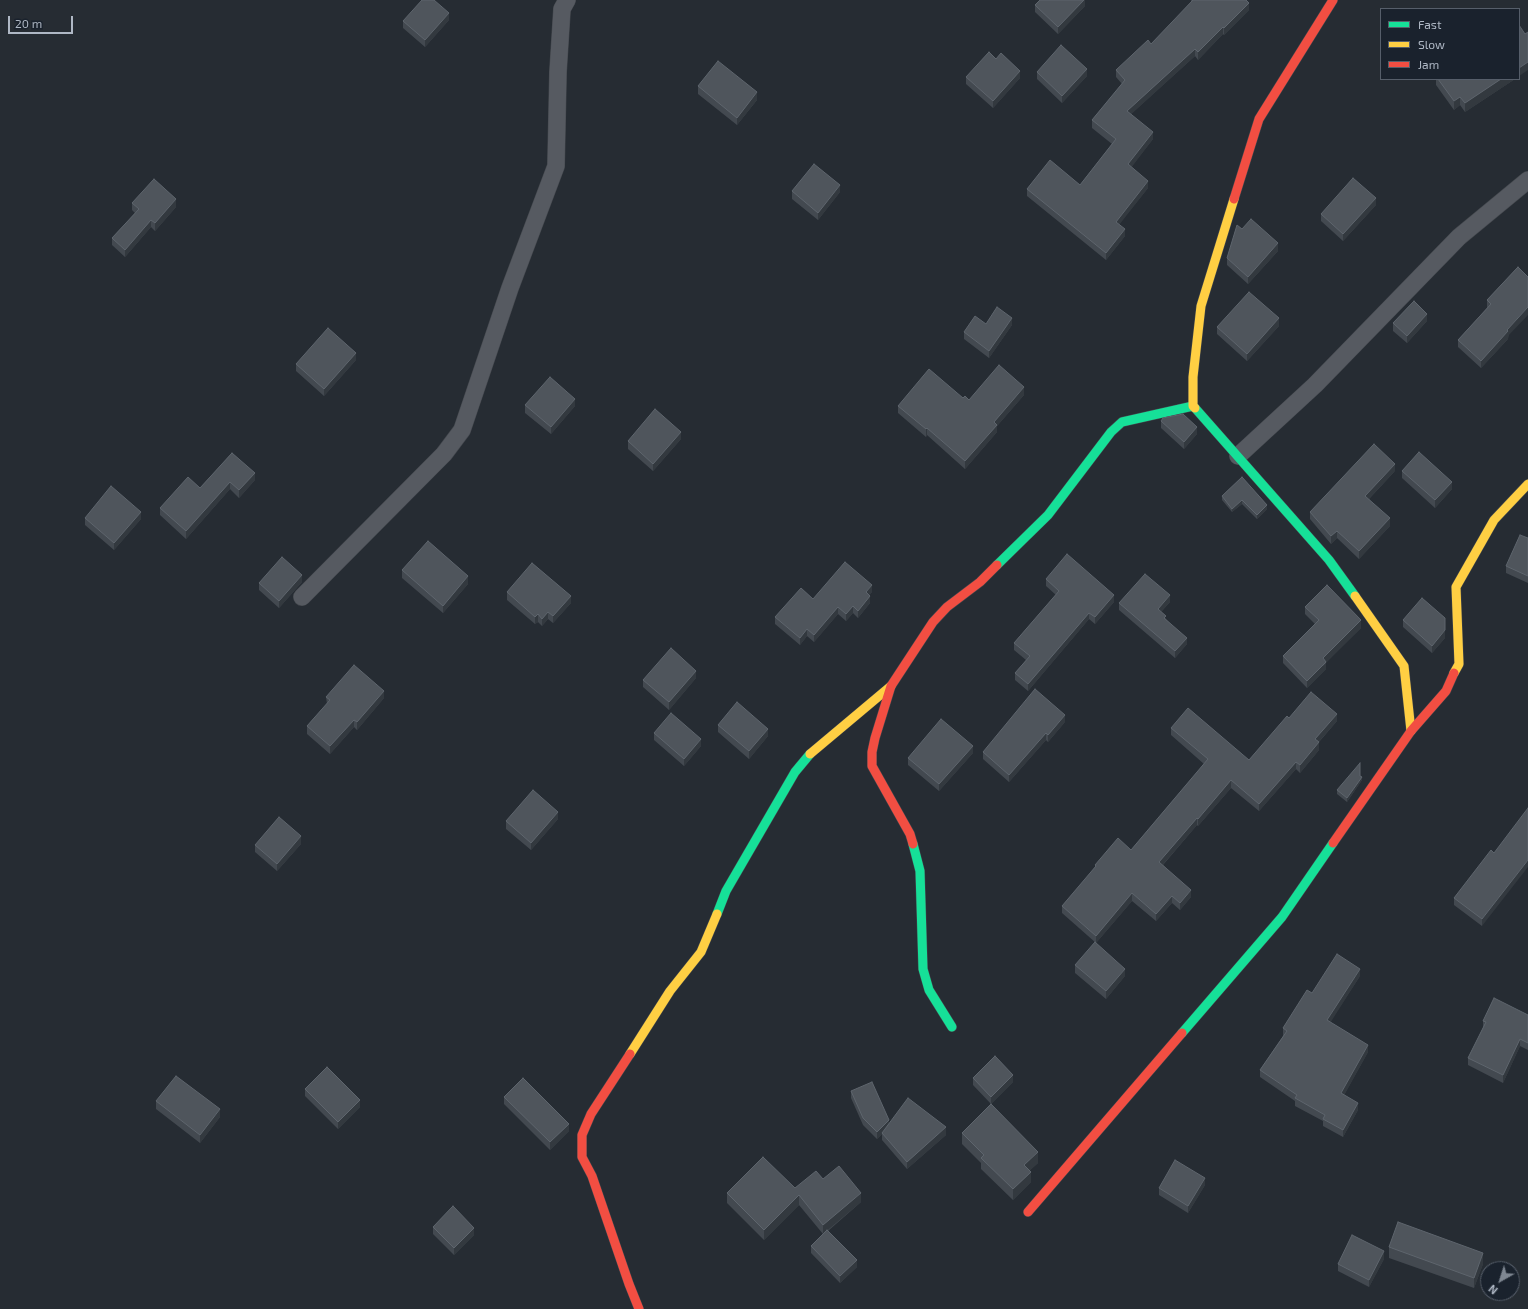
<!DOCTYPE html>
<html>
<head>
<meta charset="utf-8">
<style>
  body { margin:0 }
  #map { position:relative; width:1528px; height:1309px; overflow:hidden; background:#262c33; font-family:"Exo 2",sans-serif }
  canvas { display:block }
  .legend { position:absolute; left:1380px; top:8px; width:140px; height:72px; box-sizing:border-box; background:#1a222d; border:1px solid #565e6a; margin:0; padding:5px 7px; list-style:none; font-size:12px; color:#afb8c5 }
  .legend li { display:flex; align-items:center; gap:8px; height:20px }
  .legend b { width:20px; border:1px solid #565e6a }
  .north { position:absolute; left:1480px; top:1261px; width:40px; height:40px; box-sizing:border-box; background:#1a222d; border:1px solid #565e6a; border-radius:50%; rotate:219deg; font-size:11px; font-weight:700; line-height:16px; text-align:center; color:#afb8c5 }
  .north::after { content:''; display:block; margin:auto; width:14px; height:18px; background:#7f8792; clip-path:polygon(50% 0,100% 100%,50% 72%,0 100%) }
  .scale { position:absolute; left:8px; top:16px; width:65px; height:18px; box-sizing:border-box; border:2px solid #afb8c5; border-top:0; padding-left:5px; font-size:12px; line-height:14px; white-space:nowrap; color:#afb8c5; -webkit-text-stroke:3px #1a222d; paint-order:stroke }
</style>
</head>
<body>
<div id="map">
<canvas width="1528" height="1309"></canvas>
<ul class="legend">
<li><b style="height:5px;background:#16e098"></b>Fast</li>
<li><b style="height:5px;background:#ffcf43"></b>Slow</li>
<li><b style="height:5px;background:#f24e42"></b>Jam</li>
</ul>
<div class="north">N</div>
<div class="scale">20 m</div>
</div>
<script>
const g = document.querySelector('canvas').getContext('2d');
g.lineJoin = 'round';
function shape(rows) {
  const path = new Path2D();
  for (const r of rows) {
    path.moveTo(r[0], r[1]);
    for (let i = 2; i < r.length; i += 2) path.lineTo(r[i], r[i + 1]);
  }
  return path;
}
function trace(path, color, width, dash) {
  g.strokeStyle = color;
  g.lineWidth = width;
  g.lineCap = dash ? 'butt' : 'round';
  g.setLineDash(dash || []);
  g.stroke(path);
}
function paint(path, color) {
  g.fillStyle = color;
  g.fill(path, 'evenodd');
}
const street = shape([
  [1238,456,1315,385,1459,237,1528,180],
  [302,597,444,454,462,430,510,288,556,166,558,72,562,9,567,0]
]);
const fast = shape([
  [1195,408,1329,560,1355,596],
  [997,565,1048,515,1111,432,1122,422,1193,406],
  [913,844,920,871,923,969,929,990,952,1027],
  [717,914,726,891,795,772,810,754],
  [1182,1033,1282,917,1333,843]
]);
const slow = shape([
  [1195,408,1193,406,1193,377,1201,306,1234,199],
  [1355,596,1404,666,1411,731],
  [1454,673,1459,664,1456,587,1494,520,1528,484],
  [810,754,891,686],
  [630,1054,670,991,701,952,717,914]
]);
const jam = shape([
  [1234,199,1259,119,1333,0],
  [1333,843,1411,731,1446,691,1454,673],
  [913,844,910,834,872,766,872,752,875,738,891,686,933,622,947,607,980,582,997,565],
  [630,1054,591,1114,582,1135,582,1157,592,1176,629,1284,639,1309],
  [1028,1212,1182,1033]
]);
const wall = shape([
  [1085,0,1085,6,1058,34,1035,12,1035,5],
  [1191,0,1246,0,1249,10,1224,35,1223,34,1198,60,1195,56,1131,114,1153,139,1131,167,1148,188,1119,224,1125,236,1106,260,1027,196,1027,189,1080,185,1112,144,1092,128,1092,120,1122,84,1116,77,1116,70,1151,44,1191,3],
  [449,20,425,47,403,28,403,21],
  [996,59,1020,78,993,108,966,84,966,77],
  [1037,72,1087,76,1062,103,1037,79],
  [1436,79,1515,79,1465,112,1460,105,1454,110,1436,85],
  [698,86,757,100,737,125,698,94],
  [792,191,840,192,818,220,792,199],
  [132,203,176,207,155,231,151,227,125,257,112,245,112,238,135,213,132,210],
  [1376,205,1343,241,1321,221,1321,214],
  [1242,229,1278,251,1248,284,1227,265,1227,258],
  [1518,267,1508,339,1481,368,1458,347,1458,340,1487,308,1487,300],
  [1427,321,1407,343,1393,331,1393,323],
  [986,324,1012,325,989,358,964,339,964,332],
  [1279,326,1247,361,1217,334,1217,327],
  [356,360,324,396,296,371,296,364],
  [1024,395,997,426,997,432,965,469,927,435,926,437,898,413,898,406,963,398,969,400],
  [525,405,575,406,551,434,525,413],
  [1161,421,1197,434,1184,449,1161,428],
  [681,439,653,471,628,449,628,441],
  [232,453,255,480,239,498,230,489,186,539,160,515,160,508,200,488],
  [1395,471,1369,499,1390,526,1359,559,1337,538,1331,544,1310,519,1310,512],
  [1402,471,1452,489,1435,508,1402,478],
  [1242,477,1267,509,1257,519,1242,504,1232,512,1222,500,1222,496],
  [85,518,141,519,114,550,85,525],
  [1528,538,1528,583,1506,573,1506,566],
  [402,570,468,584,443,613,402,578],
  [1046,579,1114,602,1095,624,1089,619,1028,691,1015,680,1015,673,1026,660,1014,650,1014,643,1056,595,1046,586],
  [302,582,279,608,259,590,259,583],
  [507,592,571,603,553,623,548,619,542,626,538,622,535,624,507,600],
  [872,592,869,595,870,603,858,618,853,613,846,621,838,614,814,642,807,636,800,645,775,624,775,617,813,599],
  [1170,602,1161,612,1166,619,1187,644,1175,658,1119,610,1119,603],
  [1305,607,1361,628,1326,662,1326,669,1307,688,1283,663,1283,656,1315,624,1305,614],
  [1403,620,1445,638,1432,653,1403,627],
  [696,678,669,710,643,687,643,680],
  [326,697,384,698,357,730,354,727,330,754,307,734,307,726,327,704],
  [1289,718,1337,721,1319,742,1319,750,1300,773,1296,769,1259,811,1231,788,1198,826,1197,825,1163,865,1191,897,1180,910,1172,903,1156,921,1132,901,1096,943,1062,913,1062,906,1095,868,1095,865,1131,850,1204,764,1171,735,1171,728,1249,760],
  [1065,722,1048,742,1046,740,1009,782,983,759,983,752],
  [718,725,768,736,749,759,718,732],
  [654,733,701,746,684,766,654,740],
  [973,753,939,791,908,765,908,758],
  [1360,776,1362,780,1347,802,1337,794,1337,790],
  [558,819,531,850,506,829,506,821],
  [301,844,277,871,255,852,255,845],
  [1494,853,1482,926,1454,905,1454,898],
  [1075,965,1125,976,1106,999,1075,973],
  [1360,976,1330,1022,1368,1052,1344,1095,1358,1110,1343,1137,1323,1126,1323,1121,1295,1106,1295,1101,1260,1077,1260,1070,1283,1036,1283,1028,1312,993],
  [1528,1015,1528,1050,1520,1046,1503,1083,1468,1065,1468,1058,1483,1028,1483,1021],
  [973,1078,1013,1082,991,1104,973,1085],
  [305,1089,360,1107,338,1129,305,1096],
  [851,1091,889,1123,946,1135,907,1169,882,1140,882,1134,877,1139,863,1125,851,1098],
  [504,1097,569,1131,550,1150,504,1104],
  [156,1101,220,1117,200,1143,156,1109],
  [962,1133,1038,1163,1030,1170,1031,1182,1013,1200,981,1169,981,1163,962,1144],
  [823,1179,861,1202,828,1231,857,1267,840,1283,811,1253,811,1246,823,1234,799,1205,764,1240,727,1203,727,1193,795,1188],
  [1205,1185,1188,1213,1159,1195,1159,1188],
  [433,1227,474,1235,454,1255,433,1234],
  [1389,1247,1483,1264,1474,1288,1389,1258],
  [1384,1259,1369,1287,1338,1271,1338,1264]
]);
const shadedWall = shape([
  [1084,0,1085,0,1085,6,1058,34,1058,27],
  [1249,3,1249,10,1224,35,1224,28],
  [449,13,449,20,425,47,425,40],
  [1223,27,1223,34,1198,60,1198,52],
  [1195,49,1195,56,1127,118,1127,111],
  [1528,62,1528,70,1519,76,1519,68],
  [1087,69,1087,76,1062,103,1062,96],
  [1020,71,1020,78,993,108,993,101],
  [1501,79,1515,79,1465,112,1465,103],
  [757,92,757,100,737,125,737,118],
  [1460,97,1460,105,1454,110,1454,101],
  [1153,132,1153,139,1128,172,1128,164],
  [1148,181,1148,188,1116,229,1116,222],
  [840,185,840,192,818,220,818,213],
  [1376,198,1376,205,1343,241,1343,234],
  [176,199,176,207,155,231,155,223],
  [151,220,151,227,125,257,125,250],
  [1125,229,1125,236,1106,260,1106,253],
  [1278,243,1278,251,1248,284,1248,277],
  [1528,307,1528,315,1508,336,1508,339,1481,368,1481,361,1507,330],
  [1427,314,1427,321,1407,343,1407,336],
  [1012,318,1012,325,989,358,989,351],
  [1279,318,1279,326,1247,361,1247,354],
  [356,353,356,360,324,396,324,389],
  [1024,387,1024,395,997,426,997,432,965,469,965,461,994,422],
  [575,399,575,406,551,434,551,427],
  [1197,427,1197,434,1184,449,1184,442],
  [927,428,927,435,926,437,926,429],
  [681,432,681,439,653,471,653,464],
  [1395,464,1395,471,1365,503,1365,496],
  [255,473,255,480,239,498,239,490],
  [230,482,230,489,186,539,186,531],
  [1452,482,1452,489,1435,508,1435,500],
  [1242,500,1242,504,1232,512,1232,509],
  [1267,505,1267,509,1257,519,1257,515],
  [141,512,141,519,114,550,114,543],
  [1390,518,1390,526,1359,559,1359,551],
  [1337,531,1337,538,1331,544,1331,536],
  [302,575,302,582,279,608,279,601],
  [468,576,468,584,443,613,443,606],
  [872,585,872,592,866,599,866,592],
  [1114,595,1114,602,1095,624,1095,617],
  [1170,595,1170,602,1158,615,1158,609],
  [571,596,571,603,553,623,553,616],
  [870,596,870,603,858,618,858,611],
  [853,606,853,613,846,621,846,614],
  [838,607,838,614,814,642,814,635],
  [548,612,548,619,542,626,542,619],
  [1089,613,1089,619,1028,691,1028,684],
  [538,614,538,622,535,624,535,617],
  [1361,620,1361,628,1323,666,1323,658],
  [807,629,807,636,800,645,800,638],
  [1445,630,1445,638,1432,653,1432,646],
  [1187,638,1187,644,1175,658,1175,651],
  [1326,662,1326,669,1307,688,1307,681],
  [696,671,696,678,669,710,669,702],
  [384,691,384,698,357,730,357,722],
  [1337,714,1337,721,1315,746,1315,739],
  [1065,715,1065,722,1048,742,1048,735],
  [354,720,354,727,330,754,330,746],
  [768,729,768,736,749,759,749,751],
  [1046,733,1046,740,1009,782,1009,775],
  [701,739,701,746,684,766,684,759],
  [1319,742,1319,750,1300,773,1300,765],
  [973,746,973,753,939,791,939,784],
  [1296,762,1296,769,1259,811,1259,804],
  [1362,777,1362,780,1347,802,1347,798],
  [1231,780,1231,788,1198,826,1198,819],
  [558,812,558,819,531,850,531,843],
  [1197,818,1197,825,1159,869,1159,862],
  [301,836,301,844,277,871,277,864],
  [1528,860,1528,867,1482,926,1482,919],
  [1191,890,1191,897,1180,910,1180,903],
  [1132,893,1132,901,1096,943,1096,936],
  [1172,896,1172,903,1156,921,1156,914],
  [1125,969,1125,976,1106,999,1106,991],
  [1360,969,1360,976,1327,1028,1327,1020],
  [1520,1039,1520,1046,1503,1083,1503,1075],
  [1368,1045,1368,1052,1341,1101,1341,1093],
  [1013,1075,1013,1082,991,1104,991,1097],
  [360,1100,360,1107,338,1129,338,1122],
  [1358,1103,1358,1110,1343,1137,1343,1130],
  [220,1109,220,1117,200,1143,200,1135],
  [889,1120,889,1126,882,1133,882,1134,877,1139,877,1132],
  [569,1124,569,1131,550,1150,550,1142],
  [946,1127,946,1135,907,1169,907,1162],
  [1038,1152,1038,1163,1024,1176,1024,1165],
  [1031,1172,1031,1182,1013,1200,1013,1189],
  [1205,1178,1205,1185,1188,1213,1188,1206],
  [861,1193,861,1202,823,1234,823,1225],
  [799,1195,799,1205,764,1240,764,1230],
  [474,1228,474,1235,454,1255,454,1248],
  [1384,1251,1384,1259,1369,1287,1369,1280],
  [1483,1253,1483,1264,1474,1288,1474,1278],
  [857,1260,857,1267,840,1283,840,1276]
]);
const building = shape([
  [422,0,434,0,449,13,425,40,403,21,422,0],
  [1040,0,1084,0,1058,27,1035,5,1040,0],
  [1193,0,1246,0,1249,3,1224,28,1223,27,1198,52,1195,49,1127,111,1153,132,1128,164,1148,181,1116,222,1125,229,1106,253,1027,189,1050,160,1080,185,1116,139,1092,120,1125,80,1116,70,1148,40,1151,44,1193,0],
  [1519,25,1525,34,1528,32,1528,62,1519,68,1519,25],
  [1061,45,1087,69,1062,96,1037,72,1061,45],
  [989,52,996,59,1001,53,1020,71,993,101,966,77,989,52],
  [718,61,757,92,737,118,698,86,718,61],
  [1438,79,1501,79,1465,103,1460,97,1454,101,1438,79],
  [814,164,840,185,818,213,792,191,814,164],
  [1353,178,1376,198,1343,234,1321,214,1353,178],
  [154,179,176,199,155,223,151,220,125,250,112,238,139,209,132,203,154,179],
  [1251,219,1278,243,1248,277,1227,258,1237,225,1242,229,1251,219],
  [1518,267,1528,277,1528,307,1507,330,1508,331,1481,361,1458,340,1491,304,1487,300,1518,267],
  [1249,292,1279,318,1247,354,1217,327,1249,292],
  [1414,301,1427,314,1407,336,1393,323,1414,301],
  [997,307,1012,318,989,351,964,332,975,316,986,324,997,307],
  [328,328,356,353,324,389,296,364,328,328],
  [999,365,1024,387,994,422,997,425,965,461,927,428,926,429,898,406,929,369,963,398,965,396,969,400,999,365],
  [550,377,575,399,551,427,525,405,550,377],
  [655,409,681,432,653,464,628,441,655,409],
  [1183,414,1197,427,1184,442,1161,421,1163,418,1183,414],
  [1374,444,1395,464,1365,496,1390,518,1359,551,1337,531,1331,536,1310,512,1374,444],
  [1419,452,1452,482,1435,500,1402,471,1419,452],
  [232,453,255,473,239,490,230,482,186,531,160,508,188,477,200,488,232,453],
  [1242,477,1267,505,1257,515,1242,500,1232,509,1222,496,1242,477],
  [111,486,141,512,114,543,85,518,111,486],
  [1520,535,1528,538,1528,576,1506,566,1520,535],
  [428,541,468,576,443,606,402,570,428,541],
  [1067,554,1114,595,1095,617,1089,613,1028,684,1015,673,1030,656,1014,643,1059,591,1046,579,1067,554],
  [282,557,302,575,279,601,259,583,282,557],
  [845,562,872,585,866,592,870,596,858,611,853,606,846,614,838,607,814,635,807,629,800,638,775,617,801,588,813,599,845,562],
  [532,563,571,596,553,616,548,612,542,619,538,614,535,617,507,592,532,563],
  [1145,574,1170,595,1158,609,1166,616,1164,618,1187,638,1175,651,1119,603,1145,574],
  [1327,585,1361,620,1323,658,1326,662,1307,681,1283,656,1319,620,1305,607,1327,585],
  [1422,598,1445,618,1445,630,1432,646,1403,620,1422,598],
  [671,648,696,671,669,702,643,680,671,648],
  [354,665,384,691,357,722,354,720,330,746,307,726,330,700,326,697,354,665],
  [1035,689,1065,715,1048,735,1046,733,1009,775,983,752,1035,689],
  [1311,692,1337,714,1315,739,1319,742,1300,765,1296,762,1259,804,1231,780,1198,819,1197,818,1159,862,1191,890,1180,903,1172,896,1156,914,1132,893,1096,936,1062,906,1096,866,1095,865,1118,838,1131,850,1208,759,1171,728,1188,708,1249,760,1287,716,1289,718,1311,692],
  [737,702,768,729,749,751,718,725,737,702],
  [671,713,701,739,684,759,654,733,671,713],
  [941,719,973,746,939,784,908,758,941,719],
  [1360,763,1360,776,1362,777,1347,798,1337,790,1360,763],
  [533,790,558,812,531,843,506,821,533,790],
  [1528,808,1528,860,1482,919,1454,898,1491,850,1494,853,1528,808],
  [279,817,301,836,277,864,255,845,279,817],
  [1095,942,1125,969,1106,991,1075,965,1095,942],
  [1337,954,1360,969,1327,1020,1368,1045,1341,1093,1358,1103,1343,1130,1323,1119,1325,1115,1295,1098,1297,1095,1260,1070,1287,1031,1283,1028,1307,990,1312,993,1337,954],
  [1494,998,1528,1015,1528,1043,1520,1039,1503,1075,1468,1058,1486,1022,1483,1021,1494,998],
  [995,1056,1013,1075,991,1097,973,1078,995,1056],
  [327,1067,360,1100,338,1122,305,1089,327,1067],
  [176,1076,220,1109,200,1135,156,1101,176,1076],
  [523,1078,569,1124,550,1142,504,1097,523,1078],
  [872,1082,889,1120,877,1132,863,1118,851,1091,872,1082],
  [908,1098,946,1127,907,1162,882,1133,908,1098],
  [991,1104,1038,1152,1024,1165,1031,1172,1013,1189,981,1158,984,1155,962,1133,991,1104],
  [763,1157,795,1188,816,1171,823,1179,839,1166,861,1193,823,1225,799,1195,764,1230,727,1193,763,1157],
  [1175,1160,1205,1178,1188,1206,1159,1188,1175,1160],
  [453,1206,474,1228,454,1248,433,1227,453,1206],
  [1398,1222,1483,1253,1474,1278,1389,1247,1398,1222],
  [827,1230,857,1260,840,1276,811,1246,827,1230],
  [1352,1235,1384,1251,1369,1280,1338,1264,1352,1235]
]);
trace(street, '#44484e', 18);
trace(fast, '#44484e', 10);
trace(slow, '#44484e', 10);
trace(jam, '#44484e', 10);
trace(street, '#565a61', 17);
trace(fast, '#16e098', 9);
trace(slow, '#ffcf43', 9);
trace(jam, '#f24e42', 9);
paint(wall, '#434950');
paint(shadedWall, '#33393f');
paint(building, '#4f555c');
trace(building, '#5e656d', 1);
</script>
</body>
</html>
